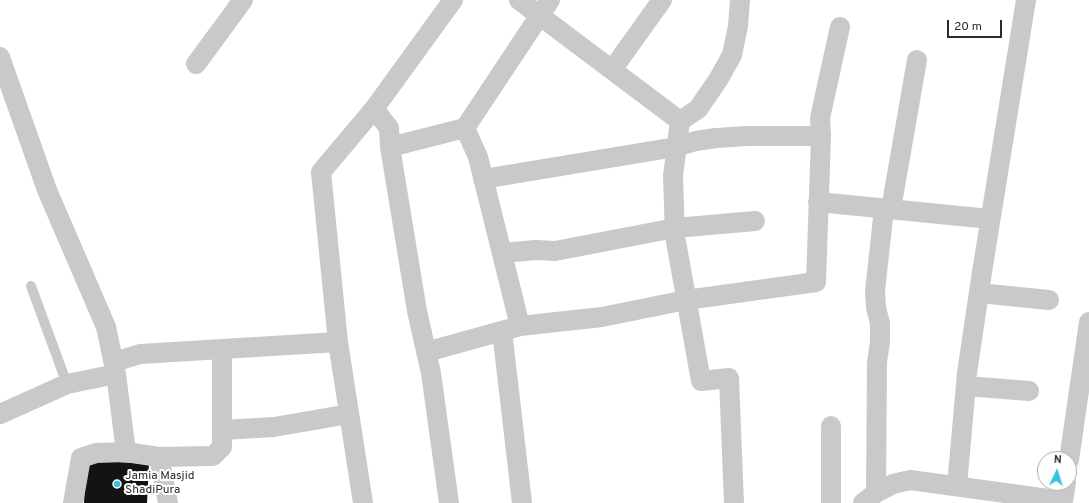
<!DOCTYPE html>
<html>
<head>
<meta charset="utf-8">
<style>
  body { margin:0 }
  #map { position:relative; width:1089px; height:503px; overflow:hidden; background:#fff; font-family:Overpass,sans-serif }
  canvas { display:block }
  .north { position:absolute; left:1037px; top:451px; width:40px; height:40px; box-sizing:border-box; background:#fff; border:1px solid #ababab; border-radius:50%; rotate:4deg; font-size:11px; font-weight:700; line-height:16px; text-align:center; color:#2c2c2c }
  .north::after { content:''; display:block; margin:auto; width:14px; height:18px; background:#32c4de; clip-path:polygon(50% 0,100% 100%,50% 72%,0 100%) }
  .scale { position:absolute; left:947px; top:20px; width:55px; height:18px; box-sizing:border-box; border:2px solid #2c2c2c; border-top:0; padding-left:5px; font-size:12px; line-height:14px; white-space:nowrap; color:#2c2c2c; -webkit-text-stroke:3px #fff; paint-order:stroke }
</style>
</head>
<body>
<div id="map">
<canvas width="1089" height="503"></canvas>
<div class="north">N</div>
<div class="scale">20 m</div>
</div>
<script>
const g = document.querySelector('canvas').getContext('2d');
g.lineJoin = 'round';
function paint(path, color) {
  g.fillStyle = color;
  g.fill(path, 'evenodd');
}
function shape(rows) {
  const path = new Path2D();
  for (const r of rows) {
    path.moveTo(r[0], r[1]);
    for (let i = 2; i < r.length; i += 2) path.lineTo(r[i], r[i + 1]);
  }
  return path;
}
function trace(path, color, width, dash) {
  g.strokeStyle = color;
  g.lineWidth = width;
  g.lineCap = dash ? 'butt' : 'round';
  g.setLineDash(dash || []);
  g.stroke(path);
}
function label(font, color, halo, rows, align = 'center') {
  g.font = font + ' Overpass,sans-serif';
  g.lineWidth = 4;
  g.setLineDash([]);
  g.textBaseline = 'middle';
  g.strokeStyle = halo;
  g.fillStyle = color;
  for (const [text, x, y, turn = 0] of rows) {
    g.save();
    g.translate(x, y);
    g.rotate((+turn || 0) * Math.PI / 180);
    g.textAlign = isNaN(turn) ? turn : align;
    if (halo) g.strokeText(text, 0, 0);
    g.fillText(text, 0, 0);
    g.restore();
  }
}
const building = shape([
  [86,460,149,464,147,503,84,503]
]);
const lane = shape([
  [31,286,67,384]
]);
const street = shape([
  [519,0,680,121,673,176,675,236,701,381,729,378,734,503],
  [0,57,47,190,106,327,116,374],
  [196,64,243,0],
  [612,70,662,0],
  [374,109,389,128,390,147,417,311,431,373,449,503],
  [680,121,698,109,718,80,732,55,738,26,740,0],
  [390,147,465,128,550,0],
  [483,179,676,147,696,141,716,138,747,136,821,136],
  [818,202,990,219],
  [891,209,917,60],
  [502,253,536,250,555,251,675,228,755,221],
  [979,293,1049,300],
  [520,326,602,317,686,300,816,282,821,136,820,118,840,27],
  [502,331,522,503],
  [338,342,321,172,374,109,453,0],
  [426,352,520,326,478,157,465,128],
  [114,362,140,354,338,342,363,503],
  [966,386,1029,391],
  [0,414,67,384,116,374,126,452,159,457,168,503],
  [222,430,274,427,349,414],
  [159,457,213,456,222,447,222,349],
  [1069,460,1089,322],
  [957,486,967,373,982,272,1026,0],
  [876,493,877,362,880,342,880,323,876,308,875,291,884,209],
  [73,503,81,458,96,453,126,452],
  [831,503,831,426],
  [863,503,876,493,893,484,910,480,1063,501,1066,483]
]);
const markers = [
  [117,484,4,"#32c4de"]
];
const poiNames = [
  ["Jamia Masjid",125,477],
  ["ShadiPura",125,491]
];
paint(building, '#131313');
trace(lane, '#c9c9c9', 10);
trace(street, '#c9c9c9', 20);
for (const [x, y, r, color] of markers) {
  const dot = new Path2D();
  dot.arc(x, y, r, 0, 2 * Math.PI);
  g.fillStyle = color;
  g.fill(dot);
  trace(dot, '#fff', 1.5);
}
label('12px', '#2c2c2c', '#fff', poiNames, 'left');
</script>
</body>
</html>
